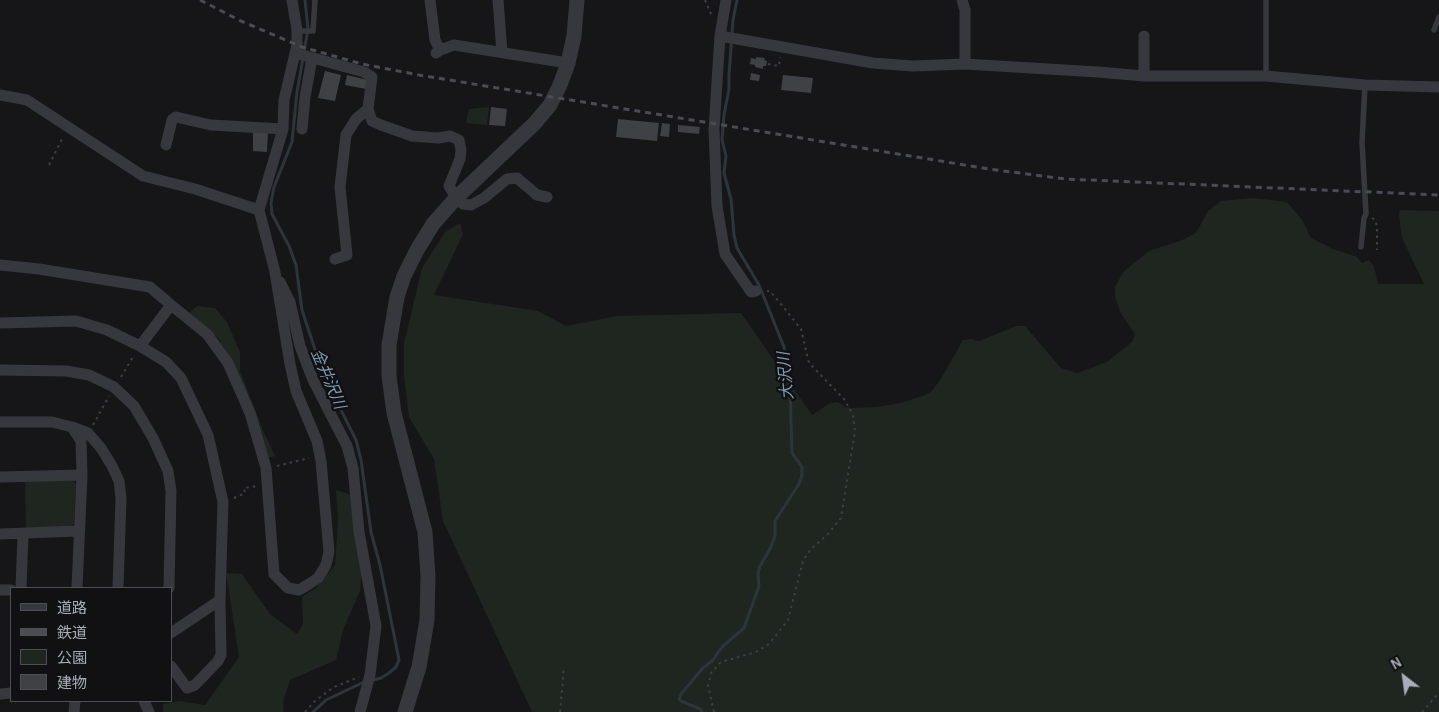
<!DOCTYPE html>
<html>
<head>
<meta charset="utf-8">
<style>
  body { margin:0 }
  #map { position:relative; width:1439px; height:712px; overflow:hidden; background:#161618; font-family:"Alegreya Sans","Noto Sans JP",sans-serif }
  canvas { display:block }
  .legend { position:absolute; left:10px; top:587px; width:162px; height:115px; box-sizing:border-box; background:#111113; border:1px solid #4d4f55; margin:0; padding:6px 9px; list-style:none; font-size:15px; color:#a8adb8 }
  .legend li { display:flex; align-items:center; gap:10px; height:25px }
  .legend b { width:25px; border:1px solid #4d4f55 }
  .north { position:absolute; left:1379px; top:652px; width:50px; height:50px; -webkit-text-stroke:4px #111113; paint-order:stroke; rotate:330deg; font-size:14px; font-weight:700; line-height:20px; text-align:center; color:#a8adb8 }
  .north::after { content:''; display:block; margin:auto; width:18px; height:22px; background:#a8adb8; clip-path:polygon(50% 0,100% 100%,50% 72%,0 100%) }
</style>
</head>
<body>
<div id="map">
<canvas width="1439" height="712"></canvas>
<ul class="legend">
<li><b style="height:6px;background:#37383d"></b>道路</li>
<li><b style="height:6px;background:#4a4c52"></b>鉄道</li>
<li><b style="height:14px;background:#1e261f"></b>公園</li>
<li><b style="height:14px;background:#404145"></b>建物</li>
</ul>
<div class="north">N</div>
</div>
<script>
const g = document.querySelector('canvas').getContext('2d');
g.lineJoin = 'round';
function paint(path, color) {
  g.fillStyle = color;
  g.fill(path, 'evenodd');
}
function shape(rows) {
  const path = new Path2D();
  for (const r of rows) {
    path.moveTo(r[0], r[1]);
    for (let i = 2; i < r.length; i += 2) path.lineTo(r[i], r[i + 1]);
  }
  return path;
}
function trace(path, color, width, dash) {
  g.strokeStyle = color;
  g.lineWidth = width;
  g.lineCap = dash ? 'butt' : 'round';
  g.setLineDash(dash || []);
  g.stroke(path);
}
function label(font, color, halo, rows, align = 'center') {
  g.font = font + ' "Alegreya Sans","Noto Sans JP",sans-serif';
  g.lineWidth = 5;
  g.setLineDash([]);
  g.textBaseline = 'middle';
  g.strokeStyle = halo;
  g.fillStyle = color;
  for (const [text, x, y, turn = 0] of rows) {
    g.save();
    g.translate(x, y);
    g.rotate((+turn || 0) * Math.PI / 180);
    g.textAlign = isNaN(turn) ? turn : align;
    if (halo) g.strokeText(text, 0, 0);
    g.fillText(text, 0, 0);
    g.restore();
  }
}
const green = shape([
  [489,107,487,125,466,123,469,109],
  [1254,198,1287,202,1303,221,1311,238,1333,249,1357,257,1362,263,1369,260,1374,266,1378,284,1424,284,1402,238,1399,215,1400,210,1439,211,1439,712,532,712,443,521,434,459,409,417,404,376,404,343,422,268,445,232,460,223,463,234,434,295,538,311,566,326,617,316,741,313,812,415,830,403,838,402,845,407,853,408,877,407,901,403,925,395,932,391,942,377,963,340,971,339,979,341,1016,326,1025,326,1061,368,1077,373,1107,362,1132,342,1135,334,1120,312,1115,296,1115,287,1123,272,1149,251,1180,241,1196,233,1208,211,1221,201],
  [197,306,215,308,227,322,240,352,240,371,262,428,275,456,268,458,242,383,219,339,189,313],
  [71,479,76,484,74,524,68,528,26,528,25,480],
  [336,490,355,496,364,552,360,591,343,630,336,660,290,680,284,698,283,712,163,712,163,704,179,701,205,705,239,657,226,573,242,574,270,614,297,634,303,624,302,597,316,588,335,565,338,522]
]);
const stream = shape([
  [305,0,308,29,297,92,292,142,274,187,271,203,272,214,289,246,296,265,302,310,323,374,356,440,361,460,371,532,380,565,399,660,396,667,389,673,381,678,373,680],
  [313,712,326,700,364,682],
  [702,712,700,709,681,701,679,699,681,694,702,669,713,660,722,647,744,628,759,586,758,573,760,566,770,549,775,536,775,521,799,484,802,475,802,467,792,453,790,387,784,347,759,285,737,248,734,235,731,199,724,173,726,156,722,140,724,115,729,89,729,75,733,20,737,0]
]);
const building = shape([
  [756,57,765,58,764,60,767,61,766,66,763,66,763,69,755,67,755,65,750,64,751,58,756,59],
  [325,71,341,75,335,101,318,98],
  [751,73,760,75,759,81,750,80],
  [347,75,368,80,366,89,345,85],
  [783,75,813,78,811,93,781,90],
  [491,107,507,109,505,126,489,125],
  [618,119,659,123,657,141,616,137],
  [662,123,670,124,669,137,660,136],
  [678,125,700,127,699,134,678,132],
  [253,131,268,132,267,152,253,151]
]);
const path = shape([
  [705,0,711,14],
  [768,64,779,66,780,57],
  [49,165,63,137],
  [1372,218,1375,220,1377,226,1377,250],
  [121,377,134,355],
  [93,425,109,396],
  [277,466,309,458],
  [234,498,245,493,244,488,257,486],
  [305,712,315,701,334,687,359,677],
  [560,712,564,667],
  [714,712,708,686,711,673,721,662,756,652,769,644,788,620,803,561,810,550,829,533,841,518,855,431,853,415,844,399,809,363,801,329,780,303,770,291,767,291],
  [1422,712,1439,693]
]);
const service = shape([
  [1434,30,1439,17],
  [297,31,313,31,315,0],
  [1266,76,1266,0],
  [1361,247,1364,218,1366,214,1362,142,1365,85]
]);
const minor = shape([
  [430,0,435,40,440,50],
  [498,0,502,52],
  [726,0,720,36,714,129,717,206,725,254,751,292,756,291],
  [962,0,965,10,965,64],
  [720,36,873,63,913,66,965,64,1098,72,1144,76,1266,76,1365,85,1439,87],
  [295,53,364,72,372,77,368,109,372,121,381,125,412,136,438,138,450,136,459,140,461,150,460,159,449,186,456,198,463,204,471,205,484,198,507,179,517,178,537,195,547,197],
  [436,53,440,50,454,45,568,63],
  [1144,76,1144,36],
  [0,95,27,100,143,176,195,189,259,210],
  [302,129,305,97,312,58],
  [166,145,172,120,176,117,211,125,283,129],
  [335,259,347,255,340,187,346,135,356,119,368,109],
  [0,265,39,269,150,287,171,305],
  [280,282,290,302,300,346,313,380,347,446,353,468,359,532,376,626,370,675,360,712],
  [0,323,76,321,107,330,140,346,166,362,181,378,208,435,223,502,220,600,221,655,218,661,195,685,187,688,171,666],
  [140,346,171,305,207,334,228,363,250,413,266,468,274,574,288,588,299,590,309,584,318,578,326,565,329,552,321,461,317,441,296,391,290,364,275,272,259,210,283,129,284,100,297,45,297,30,292,0],
  [0,370,66,371,89,375,114,387,134,406,153,438,168,471,171,491,169,588],
  [0,422,52,422,72,427,88,433,101,448,112,466,119,481,121,498,118,588],
  [72,427,81,441,82,475,77,588],
  [0,477,82,475],
  [0,534,78,531],
  [21,588,23,534],
  [0,590,11,590],
  [171,633,220,600],
  [0,694,11,693],
  [144,701,149,712],
  [74,712,75,701]
]);
const tertiary = shape([
  [405,712,419,667,427,620,428,576,425,532,394,413,389,376,389,345,397,297,404,276,417,250,433,224,456,198,535,123,550,105,560,85,568,63,574,36,577,0]
]);
const rail = shape([
  [200,0,241,21,302,47,362,64,419,75,989,169,1065,179,1439,195]
]);
const waterNames = [
  ["大沢川",786,376,-95],
  ["金井沢川",328,379,67]
];
paint(green, '#1e261f');
trace(stream, '#2c353c', 3);
paint(building, '#404145');
trace(path, '#3d3f44', 2, [2.5, 4]);
trace(service, '#37383d', 5.5);
trace(minor, '#37383d', 11);
trace(tertiary, '#37383d', 15);
trace(rail, '#4a4c52', 3, [6, 5]);
label('italic 16px', '#7f9bb3', '#111113', waterNames);
</script>
</body>
</html>
